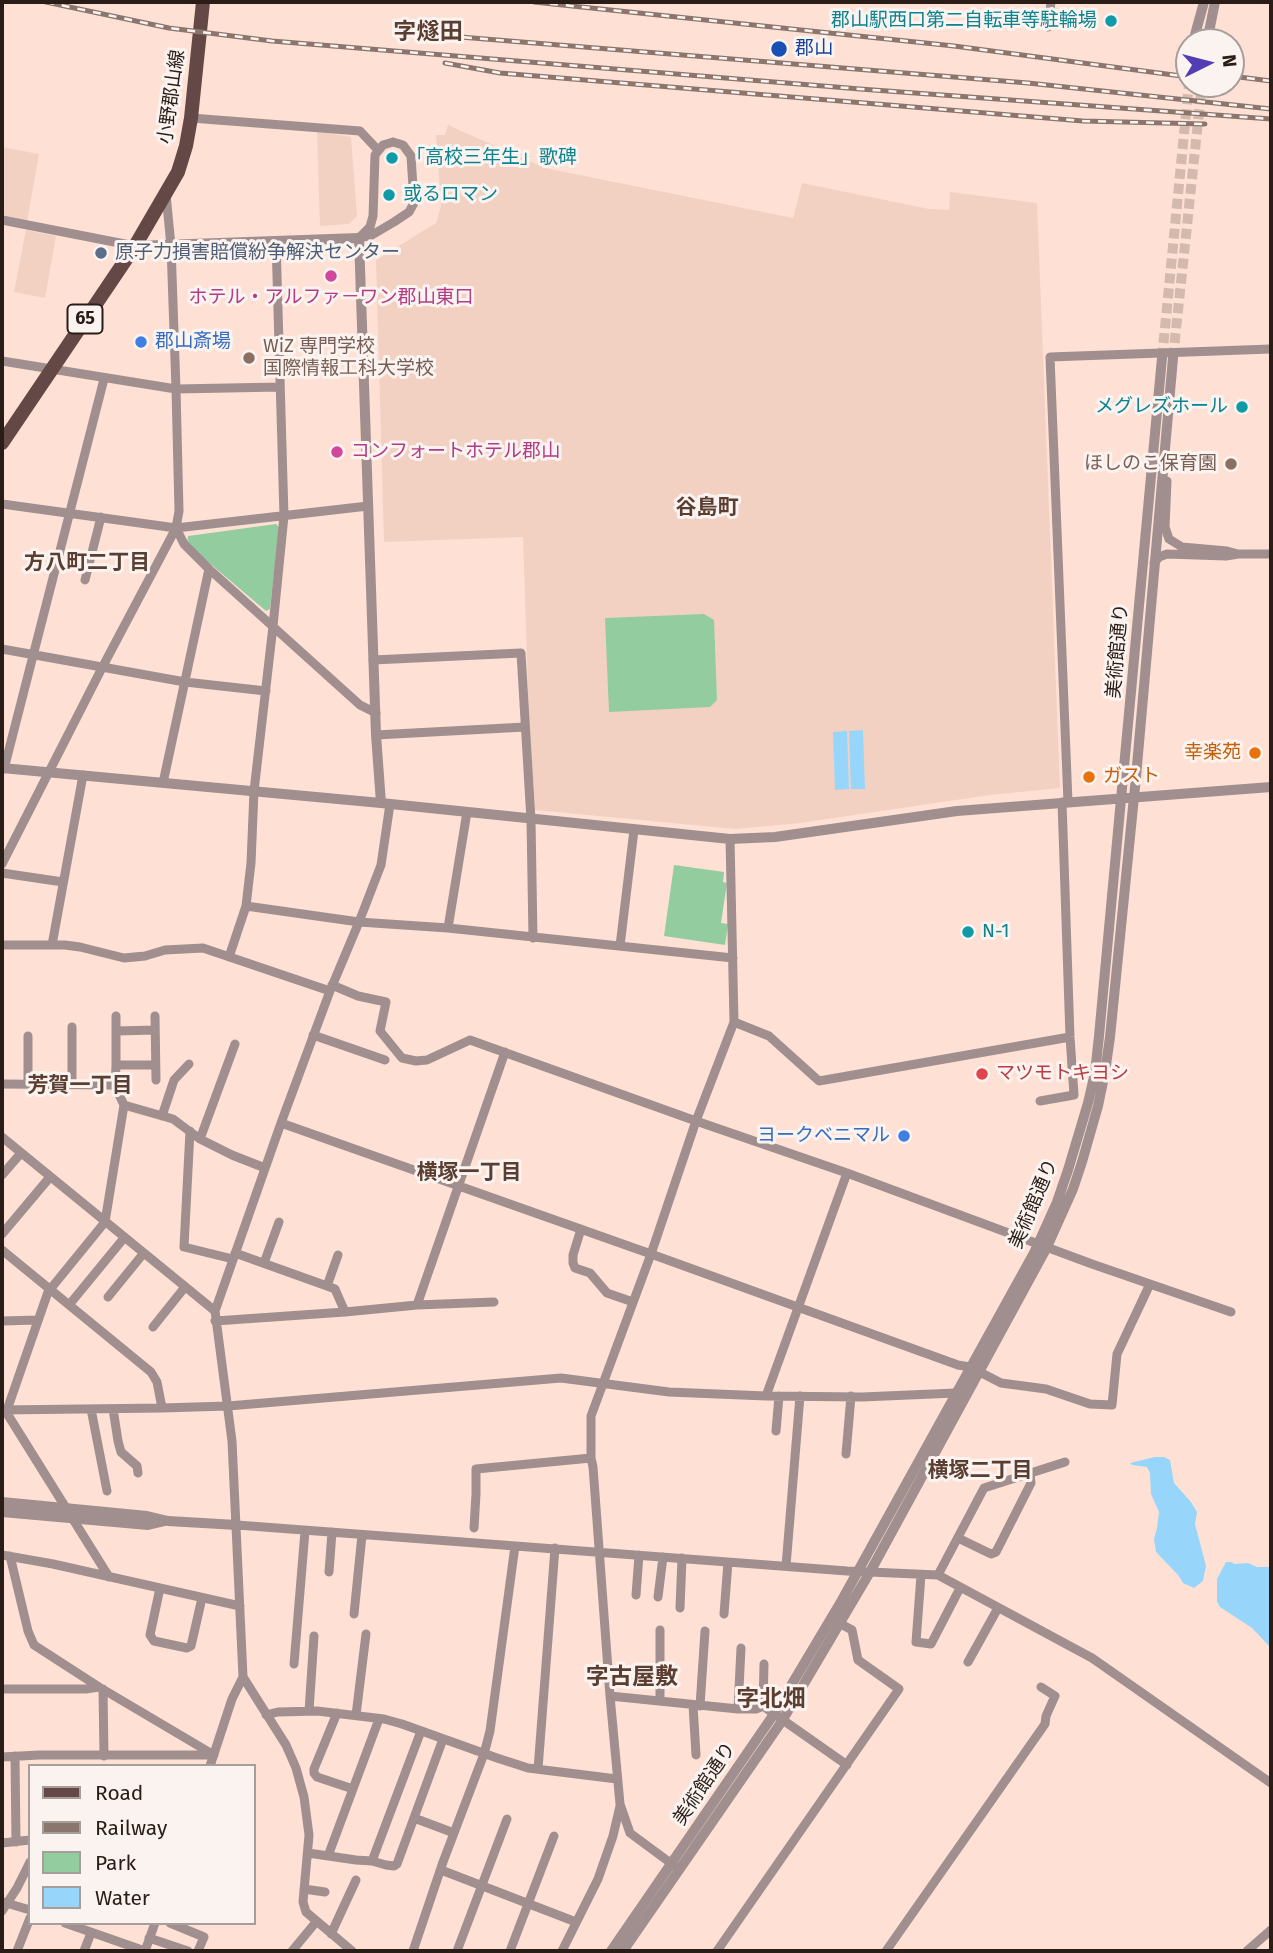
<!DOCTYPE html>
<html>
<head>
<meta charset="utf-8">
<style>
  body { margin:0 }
  #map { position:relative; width:1273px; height:1953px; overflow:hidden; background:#fee1d4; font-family:"Fira Sans",sans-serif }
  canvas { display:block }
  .frame { position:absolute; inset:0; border:4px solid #2a1d18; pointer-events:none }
  .legend { position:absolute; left:28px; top:1764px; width:228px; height:161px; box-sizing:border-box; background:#faf3f0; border:2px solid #a79d9a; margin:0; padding:9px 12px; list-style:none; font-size:21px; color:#2a1d18 }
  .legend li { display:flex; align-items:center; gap:14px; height:35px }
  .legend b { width:35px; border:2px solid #a79d9a }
  .north { position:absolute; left:1175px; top:28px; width:70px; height:70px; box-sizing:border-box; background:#faf3f0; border:2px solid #a79d9a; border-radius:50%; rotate:84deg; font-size:19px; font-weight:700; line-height:28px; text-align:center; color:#2a1d18 }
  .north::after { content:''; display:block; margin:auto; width:24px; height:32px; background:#533db4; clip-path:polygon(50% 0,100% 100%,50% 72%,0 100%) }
</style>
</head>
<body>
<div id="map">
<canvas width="1273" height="1953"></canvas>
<div class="frame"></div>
<ul class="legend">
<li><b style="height:9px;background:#644846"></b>Road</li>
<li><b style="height:9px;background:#8a766d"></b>Railway</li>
<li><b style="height:19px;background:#93cc9e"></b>Park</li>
<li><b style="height:19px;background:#97d6fa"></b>Water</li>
</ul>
<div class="north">N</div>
</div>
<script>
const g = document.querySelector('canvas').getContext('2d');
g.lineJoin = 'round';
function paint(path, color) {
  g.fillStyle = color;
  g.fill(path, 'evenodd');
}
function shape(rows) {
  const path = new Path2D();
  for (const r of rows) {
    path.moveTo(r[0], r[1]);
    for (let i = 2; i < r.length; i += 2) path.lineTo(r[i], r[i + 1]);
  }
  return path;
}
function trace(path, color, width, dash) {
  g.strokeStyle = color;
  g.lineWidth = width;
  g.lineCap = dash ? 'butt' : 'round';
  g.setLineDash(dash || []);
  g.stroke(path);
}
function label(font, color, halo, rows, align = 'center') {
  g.font = font + ' "Fira Sans","Noto Sans JP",sans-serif';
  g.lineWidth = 6;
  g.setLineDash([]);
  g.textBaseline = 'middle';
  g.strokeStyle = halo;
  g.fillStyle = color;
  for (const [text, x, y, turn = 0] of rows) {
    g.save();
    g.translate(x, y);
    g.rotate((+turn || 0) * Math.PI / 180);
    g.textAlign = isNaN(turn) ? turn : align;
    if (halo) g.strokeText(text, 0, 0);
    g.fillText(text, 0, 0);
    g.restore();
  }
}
const built = shape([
  [448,125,545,168,793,218,802,183,929,209,949,210,950,192,1037,203,1060,788,990,795,800,823,735,829,535,810,529,721,523,537,384,542,376,260,436,223,441,206,436,135,445,135],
  [317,131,351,137,357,216,349,224,320,226],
  [2,147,39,154,27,222,2,217],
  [26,230,56,236,45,298,14,292]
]);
const green = shape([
  [276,524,279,527,270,609,266,611,187,544,188,536],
  [704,614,714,620,717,700,710,707,609,712,605,618],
  [674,865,724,872,723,882,727,883,721,923,728,924,725,945,664,936]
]);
const water = shape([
  [863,730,865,789,851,789,849,731],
  [847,731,849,789,835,790,833,732],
  [1155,1457,1164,1457,1170,1460,1174,1483,1191,1502,1197,1512,1195,1524,1206,1566,1203,1581,1194,1588,1183,1583,1178,1575,1156,1552,1154,1539,1157,1528,1159,1512,1151,1494,1150,1473,1147,1467,1132,1465,1130,1463],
  [1226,1562,1231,1562,1235,1564,1248,1563,1257,1567,1271,1567,1271,1653,1269,1646,1252,1628,1220,1607,1217,1602,1217,1579]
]);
const tertiaryTunnel = shape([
  [1162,358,1189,83],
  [1173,358,1202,84]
]);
const minor = shape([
  [1048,27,1051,2],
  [191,118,360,131,377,149],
  [393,142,403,145,411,156,414,203,409,212,394,222,372,235,359,238,370,227,373,216,375,155,383,145,393,142],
  [2,220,135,246],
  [2,361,176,389,280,387],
  [1167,481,1165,527,1169,539,1182,547,1227,551,1238,554],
  [2,504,176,528,368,506],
  [176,528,184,544,209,569,360,705,376,713],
  [1154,563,1159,557,1167,554,1226,556,1238,554,1271,554],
  [85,580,101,517],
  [2,649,185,682,266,691],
  [373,660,521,653,531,820,533,938],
  [376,735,525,727],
  [4,769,104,379],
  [163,783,209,569],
  [1068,802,1050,357,1271,349],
  [2,864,103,666,176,528,179,511,176,389,171,246,166,194],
  [2,873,63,882],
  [246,906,359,922,448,928,733,958],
  [448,928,467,812],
  [2,945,65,945,80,947,124,958,145,956,165,950,203,948,330,991],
  [52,945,83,775],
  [620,946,634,830],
  [229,957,246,906,251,863,254,791,273,626,284,516,276,241],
  [332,985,358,996,386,1002,380,1031,402,1058,416,1061,427,1060,470,1040,696,1121,847,1173,1092,1264,1231,1312],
  [155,1016,156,1080],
  [734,1022,769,1036,819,1081,1070,1037],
  [72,1027,72,1084],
  [116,1031,155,1030],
  [313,1035,385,1060],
  [28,1036,28,1084],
  [116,1065,155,1065],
  [2,1084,111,1085,115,1086,124,1105,105,1222,48,1292,7,1410,8,1415,109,1577],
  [115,1086,116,1065,116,1016],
  [1040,1101,1074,1095,1070,1037,1062,802],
  [124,1105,173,1119,200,1139,232,1155,265,1168],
  [162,1116,174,1080,189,1064],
  [281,1123,651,1254,958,1365,970,1367,1001,1383,1046,1389,1090,1404,1112,1405,1117,1354,1150,1284],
  [190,1131,184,1247,233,1259],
  [2,1137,215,1311],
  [200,1139,235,1044],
  [2,1175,21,1153],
  [581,1229,573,1255,573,1263,575,1268,590,1273,607,1293,633,1302],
  [2,1234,50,1177],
  [2,1250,151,1372,157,1382,162,1408],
  [235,1253,327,1286,338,1255],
  [264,1263,279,1222],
  [327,1286,335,1289,345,1312],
  [108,1297,143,1254],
  [69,1305,124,1238],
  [417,1305,505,1052],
  [2,1321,38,1320],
  [215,1321,345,1312,417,1305,494,1302],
  [153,1327,185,1287],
  [766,1396,847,1173],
  [91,1409,107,1491],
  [113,1409,118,1441,121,1452,137,1466,138,1473],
  [2,1410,162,1408,228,1406,561,1378,669,1392,766,1396,862,1397,956,1393],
  [776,1431,779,1396],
  [846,1454,851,1396],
  [237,1525,847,1571,938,1575,1092,1658,1271,1783],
  [474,1528,476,1494,476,1469,591,1458],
  [958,1538,991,1554,996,1552,1031,1483,1030,1473],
  [2,1555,53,1564,240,1606],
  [10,1556,28,1631,34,1645,99,1687,214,1755],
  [786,1566,800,1396],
  [329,1572,332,1532],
  [921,1575,916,1642,931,1644,960,1588],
  [938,1575,984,1488,1065,1462],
  [160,1588,150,1635,154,1641,187,1648,191,1646,202,1598],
  [636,1595,639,1555],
  [658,1597,663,1557],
  [680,1608,682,1558],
  [354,1614,362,1535],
  [724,1614,728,1562],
  [968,1662,998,1608],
  [294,1664,305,1531],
  [2,1689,86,1689,99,1687],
  [103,1689,104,1756],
  [610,1696,738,1709,756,1709,763,1706,847,1765],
  [660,1701,660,1630],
  [693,1705,696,1755],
  [700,1706,705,1631],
  [763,1706,764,1664],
  [738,1709,741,1648],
  [309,1711,314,1636],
  [337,1713,314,1769,314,1773,317,1777,353,1789],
  [266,1715,278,1712,317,1711,384,1719,402,1724,497,1758,528,1768,617,1779],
  [356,1715,366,1634],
  [15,1756,16,1842],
  [2,1757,39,1755,212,1755],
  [210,1766,232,1699,243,1677],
  [538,1769,555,1548],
  [414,1818,454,1833],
  [2,1843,30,1840],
  [308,1853,356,1860,372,1861,386,1865,394,1866,397,1864,443,1739],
  [328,1856,379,1719],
  [372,1861,421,1731],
  [676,1867,630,1833,620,1804,610,1696,593,1467,591,1458,591,1416,651,1254,696,1121,734,1022,730,839],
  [441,1870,576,1922],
  [304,1889,325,1892],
  [3,1902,30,1910],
  [2,1911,17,1888,30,1862],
  [65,1923,145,1951],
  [170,1923,204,1937,198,1951],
  [331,1934,356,1880],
  [149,1938,188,1951],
  [17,1951,30,1918],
  [84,1951,91,1933],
  [145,1951,155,1923],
  [292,1951,316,1922],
  [352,1951,306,1912,303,1902,309,1835,304,1797,296,1768,286,1745,243,1677,232,1441,215,1311,281,1123,330,991,359,922,381,865,390,804],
  [413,1951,443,1862,484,1754,490,1731,515,1546],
  [457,1951,507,1819],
  [510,1951,554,1836],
  [562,1951,598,1879,613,1836,620,1806],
  [717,1951,899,1689,858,1660,852,1630,839,1623],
  [886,1951,1045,1724,1046,1716,1055,1696,1041,1687],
  [1247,1951,1271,1930]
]);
const tertiary = shape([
  [1193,42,1204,2],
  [1207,42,1215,2],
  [135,246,359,238,376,735,381,803],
  [2,768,381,803,730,839,775,837,957,811,1271,787],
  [2,1502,147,1516,168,1521,237,1525],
  [2,1512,148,1525,165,1521],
  [611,1951,774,1714,842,1600,1034,1253,1057,1202,1068,1170,1088,1103,1095,1073,1099,1036,1162,358],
  [623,1951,782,1721,870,1572,1047,1247,1073,1189,1082,1162,1098,1106,1105,1072,1110,1037,1136,777,1173,358]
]);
const primary = shape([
  [2,443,135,246,178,172,186,146,191,118,203,2]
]);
const rail = shape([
  [46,2,169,28,272,41,860,89,1271,119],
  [534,2,954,46,1189,77],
  [448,36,1028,83,1271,109],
  [445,63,500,73,1083,121,1205,124],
  [1231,76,1271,81]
]);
const markers = [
  [1111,21,7,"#0f9aa8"],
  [779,49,9,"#1a4fb4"],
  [392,158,7,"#0f9aa8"],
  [389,195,7,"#0f9aa8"],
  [101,253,7,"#5c6f8a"],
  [331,276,7,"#d1479c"],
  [141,342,7,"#3f7fe0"],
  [249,358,7,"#8d6e63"],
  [1242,407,7,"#0f9aa8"],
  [337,452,7,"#d1479c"],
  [1231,464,7,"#8d6e63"],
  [1255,753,7,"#e8710a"],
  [1089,777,7,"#e8710a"],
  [968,932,7,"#0f9aa8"],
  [982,1074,7,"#e0444e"],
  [904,1136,7,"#3f7fe0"]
];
const shields = [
  [85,319,35]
];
const shieldNames = [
  ["65",85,319]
];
const cultureNames = [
  ["郡山駅西口第二自転車等駐輪場",1097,21,"right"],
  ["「高校三年生」歌碑",406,158],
  ["或るロマン",403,195],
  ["メグレズホール",1228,407,"right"],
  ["N-1",982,932]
];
const transitNames = [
  ["郡山",795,49]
];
const streetNames = [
  ["小野郡山線",172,97,-82],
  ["美術館通り",1118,651,-85],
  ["美術館通り",1034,1204,-67],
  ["美術館通り",705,1784,-56]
];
const serviceNames = [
  ["原子力損害賠償紛争解決センター",115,253]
];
const hotelNames = [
  ["ホテル・アルファ－ワン郡山東口",331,298],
  ["コンフォートホテル郡山",351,452,"left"]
];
const shopNames = [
  ["郡山斎場",155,342],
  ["ヨークベニマル",890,1136,"right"]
];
const educationNames = [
  ["WiZ 専門学校",263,347],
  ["国際情報工科大学校",263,369],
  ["ほしのこ保育園",1217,464,"right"]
];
const foodNames = [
  ["幸楽苑",1241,753],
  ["ガスト",1103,777,"left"]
];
const healthNames = [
  ["マツモトキヨシ",996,1074]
];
const neighbourhoodNames = [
  ["谷島町",707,508],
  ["方八町二丁目",87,563],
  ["芳賀一丁目",80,1086],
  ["横塚一丁目",469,1173],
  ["横塚二丁目",980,1471]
];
const quarterNames = [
  ["字燧田",428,33],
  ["字古屋敷",632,1678],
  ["字北畑",771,1700]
];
paint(built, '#f3d1c2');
paint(green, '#93cc9e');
paint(water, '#97d6fa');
trace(tertiaryTunnel, '#d4baae', 10, [10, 5]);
trace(minor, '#a08f8e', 9);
trace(tertiary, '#a08f8e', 10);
trace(primary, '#644846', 14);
trace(rail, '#8a766d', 5);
trace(rail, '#faf3f0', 2.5, [8]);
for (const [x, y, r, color] of markers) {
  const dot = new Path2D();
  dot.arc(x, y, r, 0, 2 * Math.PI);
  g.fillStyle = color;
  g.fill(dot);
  trace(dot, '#faf3f0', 2.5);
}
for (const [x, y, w] of shields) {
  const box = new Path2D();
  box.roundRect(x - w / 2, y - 14.5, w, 29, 5);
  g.fillStyle = '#faf3f0';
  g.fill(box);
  trace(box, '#2a1d18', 2);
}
label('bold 18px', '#2a1d18', null, shieldNames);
label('19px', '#0d838f', '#faf3f0', cultureNames, 'left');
label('19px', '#164399', '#faf3f0', transitNames, 'left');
label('19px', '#2a1d18', '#faf3f0', streetNames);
label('19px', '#4e5e75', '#faf3f0', serviceNames, 'left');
label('19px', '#b23c85', '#faf3f0', hotelNames);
label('19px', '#366cbe', '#faf3f0', shopNames, 'left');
label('19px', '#785e54', '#faf3f0', educationNames, 'left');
label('19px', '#c56008', '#faf3f0', foodNames, 'right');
label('19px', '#be3a42', '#faf3f0', healthNames, 'left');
label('bold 21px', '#5b3e32', '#faf3f0', neighbourhoodNames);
label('bold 23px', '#5b3e32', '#faf3f0', quarterNames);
</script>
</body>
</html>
